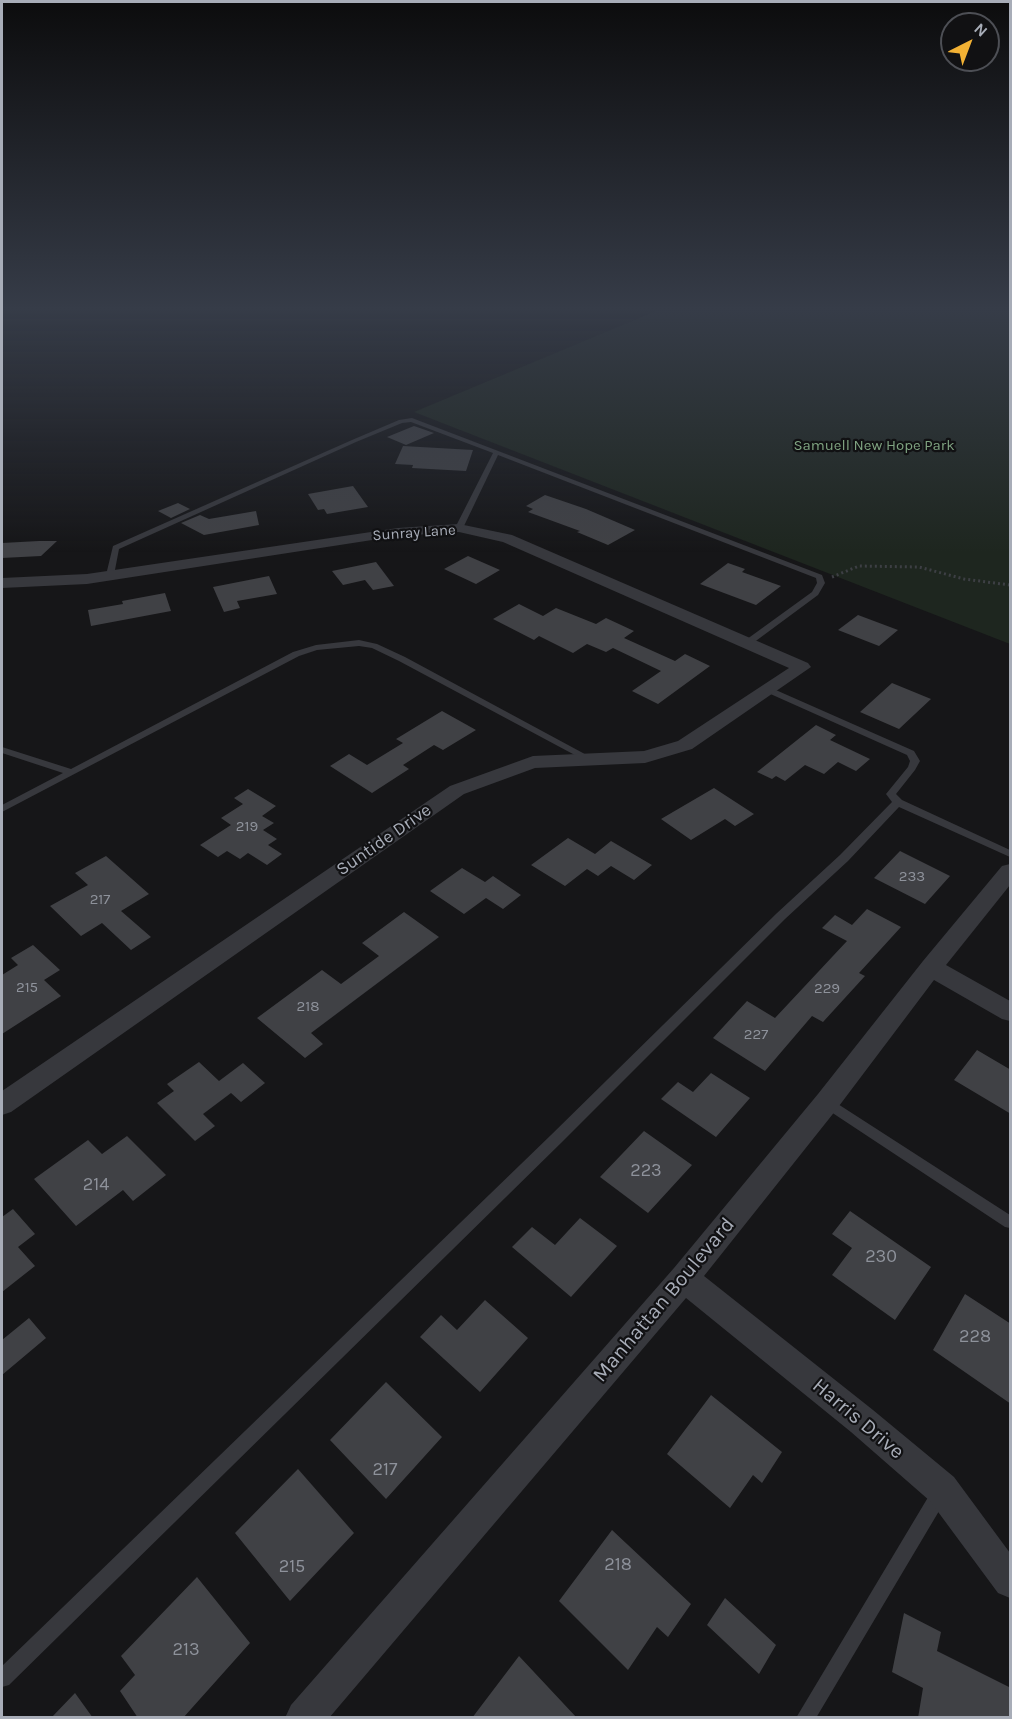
<!DOCTYPE html>
<html>
<head>
<meta charset="utf-8">
<style>
  body { margin:0 }
  #map { position:relative; width:1012px; height:1719px; overflow:hidden; background:#161618; font-family:Karla,sans-serif }
  canvas { display:block }
  .frame { position:absolute; inset:0; border:3px solid #a8adb8; pointer-events:none }
  .north { position:absolute; left:940px; top:12px; width:60px; height:60px; box-sizing:border-box; background:#111113; border:2px solid #4d4f55; border-radius:50%; rotate:42deg; font-size:16px; font-weight:700; line-height:24px; text-align:center; color:#a8adb8 }
  .north::after { content:''; display:block; margin:auto; width:21px; height:27px; background:#f2b134; clip-path:polygon(50% 0,100% 100%,50% 72%,0 100%) }
</style>
</head>
<body>
<div id="map">
<canvas width="1012" height="1719"></canvas>
<div class="frame"></div>
<div class="north">N</div>
</div>
<script>
const g = document.querySelector('canvas').getContext('2d');
g.lineJoin = 'round';
function paint(path, color) {
  g.fillStyle = color;
  g.fill(path, 'evenodd');
}
function shape(rows) {
  const path = new Path2D();
  for (const r of rows) {
    path.moveTo(r[0], r[1]);
    for (let i = 2; i < r.length; i += 2) path.lineTo(r[i], r[i + 1]);
  }
  return path;
}
function trace(path, color, width, dash) {
  g.strokeStyle = color;
  g.lineWidth = width;
  g.lineCap = dash ? 'butt' : 'round';
  g.setLineDash(dash || []);
  g.stroke(path);
}
function label(font, color, halo, rows, align = 'center') {
  g.font = font + ' Karla,sans-serif';
  g.lineWidth = 4.5;
  g.setLineDash([]);
  g.textBaseline = 'middle';
  g.strokeStyle = halo;
  g.fillStyle = color;
  for (const [text, x, y, turn = 0] of rows) {
    g.save();
    g.translate(x, y);
    g.rotate((+turn || 0) * Math.PI / 180);
    g.textAlign = isNaN(turn) ? turn : align;
    if (halo) g.strokeText(text, 0, 0);
    g.fillText(text, 0, 0);
    g.restore();
  }
}
const green = shape([
  [656,311,1010,311,1010,644,414,412]
]);
const building = shape([
  [414,426,434,433,406,445,387,437],
  [403,446,473,450,466,471,412,468,413,465,395,464],
  [353,486,368,507,327,514,324,509,318,510,308,494],
  [545,495,586,509,635,530,608,545,577,532,580,531,528,512,533,509,526,506],
  [178,503,190,509,171,518,158,511],
  [256,511,259,525,204,535,181,523,200,515,209,519],
  [39,541,57,541,41,556,2,558,2,543],
  [468,556,500,570,476,584,444,569],
  [376,562,394,586,373,590,365,580,343,585,332,571],
  [728,563,745,569,742,572,781,586,756,605,700,584],
  [269,576,277,594,237,601,240,608,224,612,213,587],
  [165,593,171,611,91,626,88,610,123,604,122,601],
  [519,604,543,616,556,608,596,624,606,618,634,631,624,638,675,661,685,654,710,666,658,704,632,691,661,671,613,648,606,652,587,644,573,653,539,636,534,640,493,619],
  [858,615,898,630,879,646,838,630],
  [892,683,931,699,899,729,860,712],
  [442,711,476,730,443,750,434,745,403,765,409,769,372,793,330,766,349,754,367,765,403,743,396,739],
  [816,725,836,735,830,740,870,759,856,771,838,762,824,774,805,765,785,781,776,776,772,779,757,772],
  [714,788,754,814,735,826,725,819,691,840,661,819],
  [248,789,276,806,262,816,274,823,263,830,277,839,268,845,282,854,267,865,248,853,240,859,227,851,218,857,200,845,231,825,221,818,243,804,234,798],
  [568,838,595,854,611,841,652,865,634,880,611,866,598,876,587,869,565,886,531,865],
  [900,851,950,876,925,904,874,878],
  [106,856,149,894,121,911,151,937,131,950,102,923,81,936,50,906,88,885,75,873],
  [462,868,485,882,493,876,521,895,503,909,486,898,464,914,430,891],
  [867,909,901,927,859,973,865,976,823,1022,812,1016,765,1071,713,1038,747,1001,775,1018,847,941,822,928,835,915,852,925],
  [404,912,439,937,311,1033,323,1044,305,1058,257,1018,322,970,341,984,379,956,362,943],
  [33,945,60,970,44,980,61,996,2,1034,2,975,18,965,11,958],
  [977,1050,1011,1070,1011,1114,954,1080],
  [199,1062,219,1081,243,1063,265,1083,241,1102,231,1093,203,1114,215,1126,195,1141,157,1103,174,1091,167,1084],
  [711,1073,750,1098,716,1137,661,1099,678,1082,693,1092],
  [644,1131,692,1165,648,1213,600,1177],
  [127,1136,166,1175,133,1201,123,1190,76,1226,34,1179,88,1140,102,1154],
  [13,1209,35,1234,18,1247,35,1266,2,1292,2,1217],
  [850,1211,931,1267,895,1320,832,1275,852,1248,832,1234],
  [580,1218,617,1246,571,1297,512,1247,532,1227,555,1245],
  [965,1294,1011,1324,1011,1404,933,1350],
  [485,1300,528,1338,480,1392,420,1337,441,1315,457,1330],
  [29,1318,46,1338,2,1375,2,1340],
  [386,1382,442,1437,386,1499,330,1440],
  [711,1395,782,1452,762,1483,753,1475,730,1508,667,1454],
  [298,1469,354,1533,290,1601,235,1533],
  [612,1530,691,1604,668,1637,657,1627,628,1670,559,1601],
  [197,1577,250,1643,183,1718,138,1718,120,1691,135,1675,121,1656],
  [725,1598,776,1645,759,1674,707,1625],
  [904,1613,941,1632,937,1651,1011,1688,1011,1718,918,1718,923,1688,892,1672],
  [519,1656,577,1718,472,1718],
  [75,1693,93,1718,51,1718]
]);
const path = shape([
  [832,577,859,566,919,567,964,579,1010,585]
]);
const service = shape([
  [412,418,822,575,825,583,818,595,749,646,743,646,743,642,812,592,817,583,816,578,498,455,463,528,456,530,455,528,493,453,411,422,402,423,356,442,119,549,114,575,110,577,106,575,113,546,352,440,399,420,412,418],
  [359,640,377,644,405,657,594,759,592,761,586,761,399,661,372,648,359,646,317,650,299,656,2,812,2,805,63,773,2,753,2,747,71,769,293,652,316,645,359,640],
  [769,687,914,751,920,761,915,770,896,794,902,800,1010,850,1010,857,899,807,848,861,785,919,561,1143,9,1685,2,1687,2,1666,551,1135,777,913,840,855,892,802,886,794,908,767,910,761,907,755,766,692,766,688,769,687],
  [827,1097,1010,1215,1010,1228,1005,1227,822,1106,821,1102,822,1098,827,1097],
  [939,1487,945,1489,947,1495,945,1501,816,1718,796,1718,933,1489,939,1487]
]);
const minor = shape([
  [459,524,512,535,808,663,811,667,692,749,645,763,535,768,464,794,11,1112,2,1115,2,1091,450,786,533,756,644,751,678,741,789,668,503,542,459,532,398,536,87,584,2,588,2,578,87,574,398,528,459,524],
  [1010,864,1010,885,946,965,1010,1001,1010,1021,1002,1019,934,980,836,1110,704,1276,873,1410,954,1477,1010,1553,1010,1598,998,1593,930,1501,851,1432,686,1298,329,1718,285,1718,291,1705,674,1268,818,1094,923,961,1002,866,1010,864]
]);
const farParknames = [
  ["Samuell New Hope Park",874,446]
];
const farStreetnames = [
  ["Sunray Lane",414,533,-4]
];
const numberNames = [
  ["219",247,827],
  ["233",912,877],
  ["217",100,900],
  ["215",27,988],
  ["229",827,989],
  ["218",308,1007],
  ["227",756,1035]
];
const streetNames = [
  ["Suntide Drive",384,840,-35]
];
const nearNumbernames = [
  ["223",646,1171],
  ["214",96,1185],
  ["230",881,1257],
  ["228",975,1337],
  ["217",385,1470],
  ["218",618,1565],
  ["215",292,1567],
  ["213",186,1650]
];
const nearStreetnames = [
  ["Manhattan Boulevard",664,1300,-50],
  ["Harris Drive",858,1419,40]
];
paint(green, '#1e261f');
paint(building, '#404145');
trace(path, '#3d3f44', 3, [2, 3]);
paint(service, '#37383d');
paint(minor, '#37383d');
const sky = g.createLinearGradient(0, 0, 0, 552);
sky.addColorStop(0, '#0c0c0d');
sky.addColorStop(0.56, '#363c48');
sky.addColorStop(1, '#363c4800');
g.fillStyle = sky;
g.fillRect(0, 0, 1012, 552);
label('15px', '#7fa381', '#111113', farParknames);
label('15px', '#a8adb8', '#111113', farStreetnames);
label('15px', '#8e929b', null, numberNames);
label('18px', '#a8adb8', '#111113', streetNames);
label('18px', '#8e929b', null, nearNumbernames);
label('21px', '#a8adb8', '#111113', nearStreetnames);
</script>
</body>
</html>
